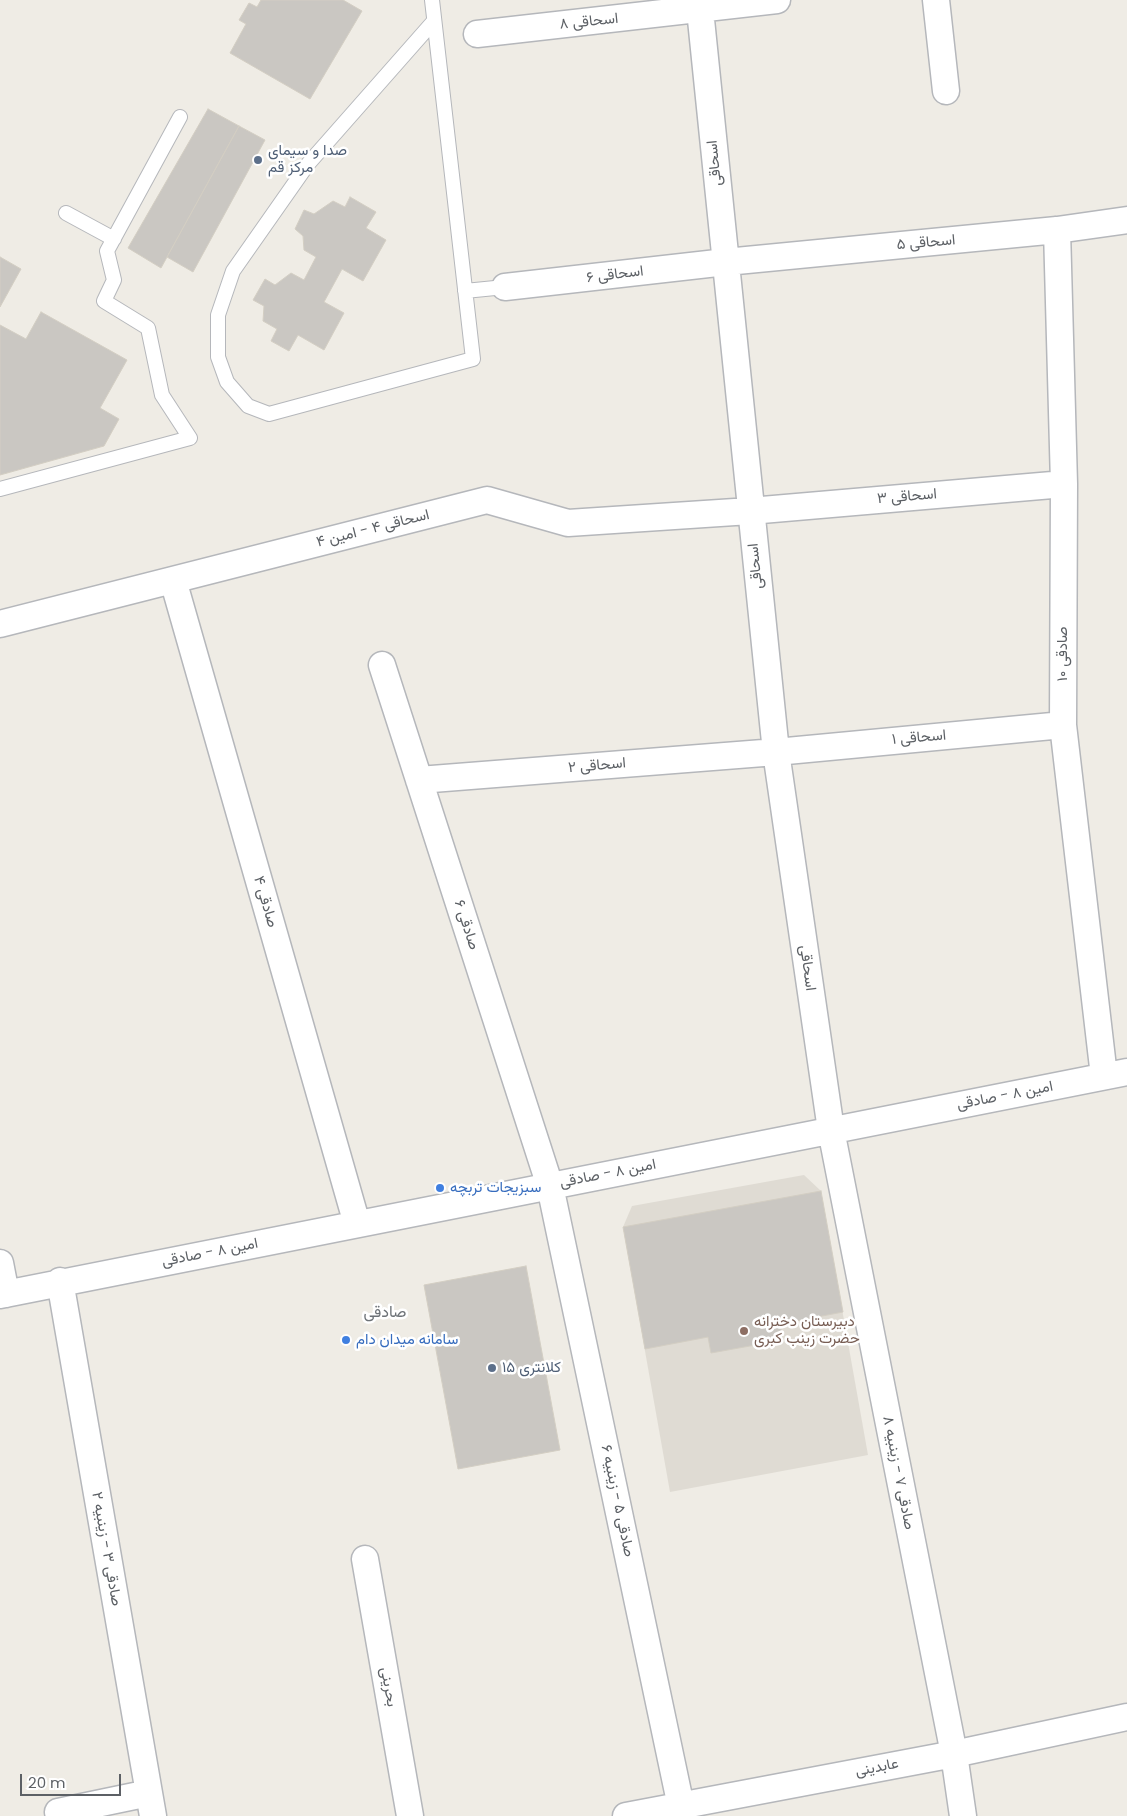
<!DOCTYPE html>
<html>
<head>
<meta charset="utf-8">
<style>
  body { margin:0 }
  #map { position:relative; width:1127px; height:1816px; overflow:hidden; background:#efece5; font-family:Poppins,sans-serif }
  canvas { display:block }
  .scale { position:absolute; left:20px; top:1774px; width:101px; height:22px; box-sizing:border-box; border:2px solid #5c6065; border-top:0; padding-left:6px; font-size:15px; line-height:18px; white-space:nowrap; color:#5c6065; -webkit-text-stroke:4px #fff; paint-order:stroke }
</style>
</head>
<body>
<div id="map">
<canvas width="1127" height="1816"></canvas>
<div class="scale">20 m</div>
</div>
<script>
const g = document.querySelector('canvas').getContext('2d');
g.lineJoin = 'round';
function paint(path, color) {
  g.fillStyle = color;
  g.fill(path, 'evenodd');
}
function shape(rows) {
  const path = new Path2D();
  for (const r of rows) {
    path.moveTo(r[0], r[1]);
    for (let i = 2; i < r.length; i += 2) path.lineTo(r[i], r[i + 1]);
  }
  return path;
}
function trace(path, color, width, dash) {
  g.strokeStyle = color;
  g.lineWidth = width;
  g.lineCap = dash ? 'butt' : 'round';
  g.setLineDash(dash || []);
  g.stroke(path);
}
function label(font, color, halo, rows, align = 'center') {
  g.font = font + ' Poppins,Vazirmatn,sans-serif';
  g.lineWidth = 5;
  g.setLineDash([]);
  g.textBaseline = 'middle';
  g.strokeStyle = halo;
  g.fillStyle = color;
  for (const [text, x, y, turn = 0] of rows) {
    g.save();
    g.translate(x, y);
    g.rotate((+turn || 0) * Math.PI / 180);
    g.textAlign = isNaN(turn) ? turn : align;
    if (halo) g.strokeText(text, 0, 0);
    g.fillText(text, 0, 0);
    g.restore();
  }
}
const education = shape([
  [804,1175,821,1191,868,1455,670,1492,623,1227,632,1206]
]);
const building = shape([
  [261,0,343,0,362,11,310,99,230,53,246,24,239,20,249,3,257,7,261,0],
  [208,109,239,126,161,268,128,248,208,109],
  [239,126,265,140,193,272,167,257,239,126],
  [350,197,376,212,366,228,386,240,363,281,342,269,324,302,344,313,324,350,298,335,289,351,271,341,277,329,263,321,264,306,253,300,265,279,275,285,291,273,304,280,316,257,304,250,303,236,295,229,304,210,314,214,333,201,345,207,350,197],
  [0,257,21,269,0,307,0,257],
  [41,312,127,360,100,408,119,419,104,446,0,475,0,325,26,339,41,312],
  [821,1191,843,1312,780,1324,783,1340,711,1353,708,1337,645,1349,623,1227,821,1191],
  [526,1266,560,1450,458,1469,424,1285,526,1266]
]);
const service = shape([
  [432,0,473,359,269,414,248,406,227,382,218,357,218,315,233,271,308,164,434,21],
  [66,213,114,239],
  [465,291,505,287],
  [0,489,190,438,162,395,148,328,104,301,114,280,107,251,180,117]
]);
const minor = shape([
  [699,0,776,752,831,1130,954,1754,963,1816],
  [936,0,946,91],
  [477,34,777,0],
  [1057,230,1064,484,1063,725,1104,1076],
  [505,287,726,262,1057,230,1127,220],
  [173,580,357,1224],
  [0,624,487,500,568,523,750,511,1064,484],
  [382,665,550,1186,683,1816],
  [419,780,776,752,1063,725],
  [0,1263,6,1294],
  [60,1281,153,1816],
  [0,1295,1127,1072],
  [365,1559,410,1816],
  [58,1812,149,1793],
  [626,1816,954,1754,1127,1717]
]);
const markers = [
  [258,160,5,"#5c6f8a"],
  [440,1188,5,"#3f7fe0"],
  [744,1331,5,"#8d6e63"],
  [346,1340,5,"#3f7fe0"],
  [492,1368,5,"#5c6f8a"]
];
const streetNames = [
  ["اسحاقی ۸",589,22,-6],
  ["اسحاقی",715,163,-96],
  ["اسحاقی ۵",926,243,-5],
  ["اسحاقی ۶",615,275,-7],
  ["اسحاقی ۳",907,497,-5],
  ["اسحاقی ۴ - امین ۴",373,529,-14],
  ["اسحاقی",756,566,-96],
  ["صادقی ۱۰",1063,654,-90],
  ["اسحاقی ۱",919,738,-5],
  ["اسحاقی ۲",597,766,-5],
  ["صادقی ۴",265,902,74],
  ["صادقی ۶",466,925,72],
  ["اسحاقی",807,968,82],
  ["امین ۸ - صادقی",1005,1096,-11],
  ["امین ۸ - صادقی",608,1174,-11],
  ["امین ۸ - صادقی",210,1253,-11],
  ["صادقی ۷ - زینبیه ۸",898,1473,79],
  ["صادقی ۵ - زینبیه ۶",617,1501,78],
  ["صادقی ۳ - زینبیه ۲",106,1549,80],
  ["بحرینی",388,1687,80],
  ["عابدینی",877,1768,-11]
];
const serviceNames = [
  ["صدا و سیمای",268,151],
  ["مرکز قم",268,168],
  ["کلانتری ۱۵",502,1368]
];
const shopNames = [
  ["سبزیجات تربچه",450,1188],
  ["سامانه میدان دام",356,1340]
];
const educationNames = [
  ["دبیرستان دخترانه",754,1322],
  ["حضرت زینب کبری",754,1339]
];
const neighbourhoodNames = [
  ["صادقی",385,1313]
];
paint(education, '#dfdbd3');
paint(building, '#cac7c2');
trace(building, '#d3cec3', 1);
trace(service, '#b5b7bb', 16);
trace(minor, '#b5b7bb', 29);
trace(service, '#fff', 14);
trace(minor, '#fff', 26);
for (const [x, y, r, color] of markers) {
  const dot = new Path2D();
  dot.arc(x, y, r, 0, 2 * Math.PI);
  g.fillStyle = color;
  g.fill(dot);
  trace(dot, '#fff', 2);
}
label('15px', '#5c6065', '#fff', streetNames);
label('15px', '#4e5e75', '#fff', serviceNames, 'left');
label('15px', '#366cbe', '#fff', shopNames, 'left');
label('15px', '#785e54', '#fff', educationNames, 'left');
label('16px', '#6d7277', '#fff', neighbourhoodNames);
</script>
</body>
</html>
